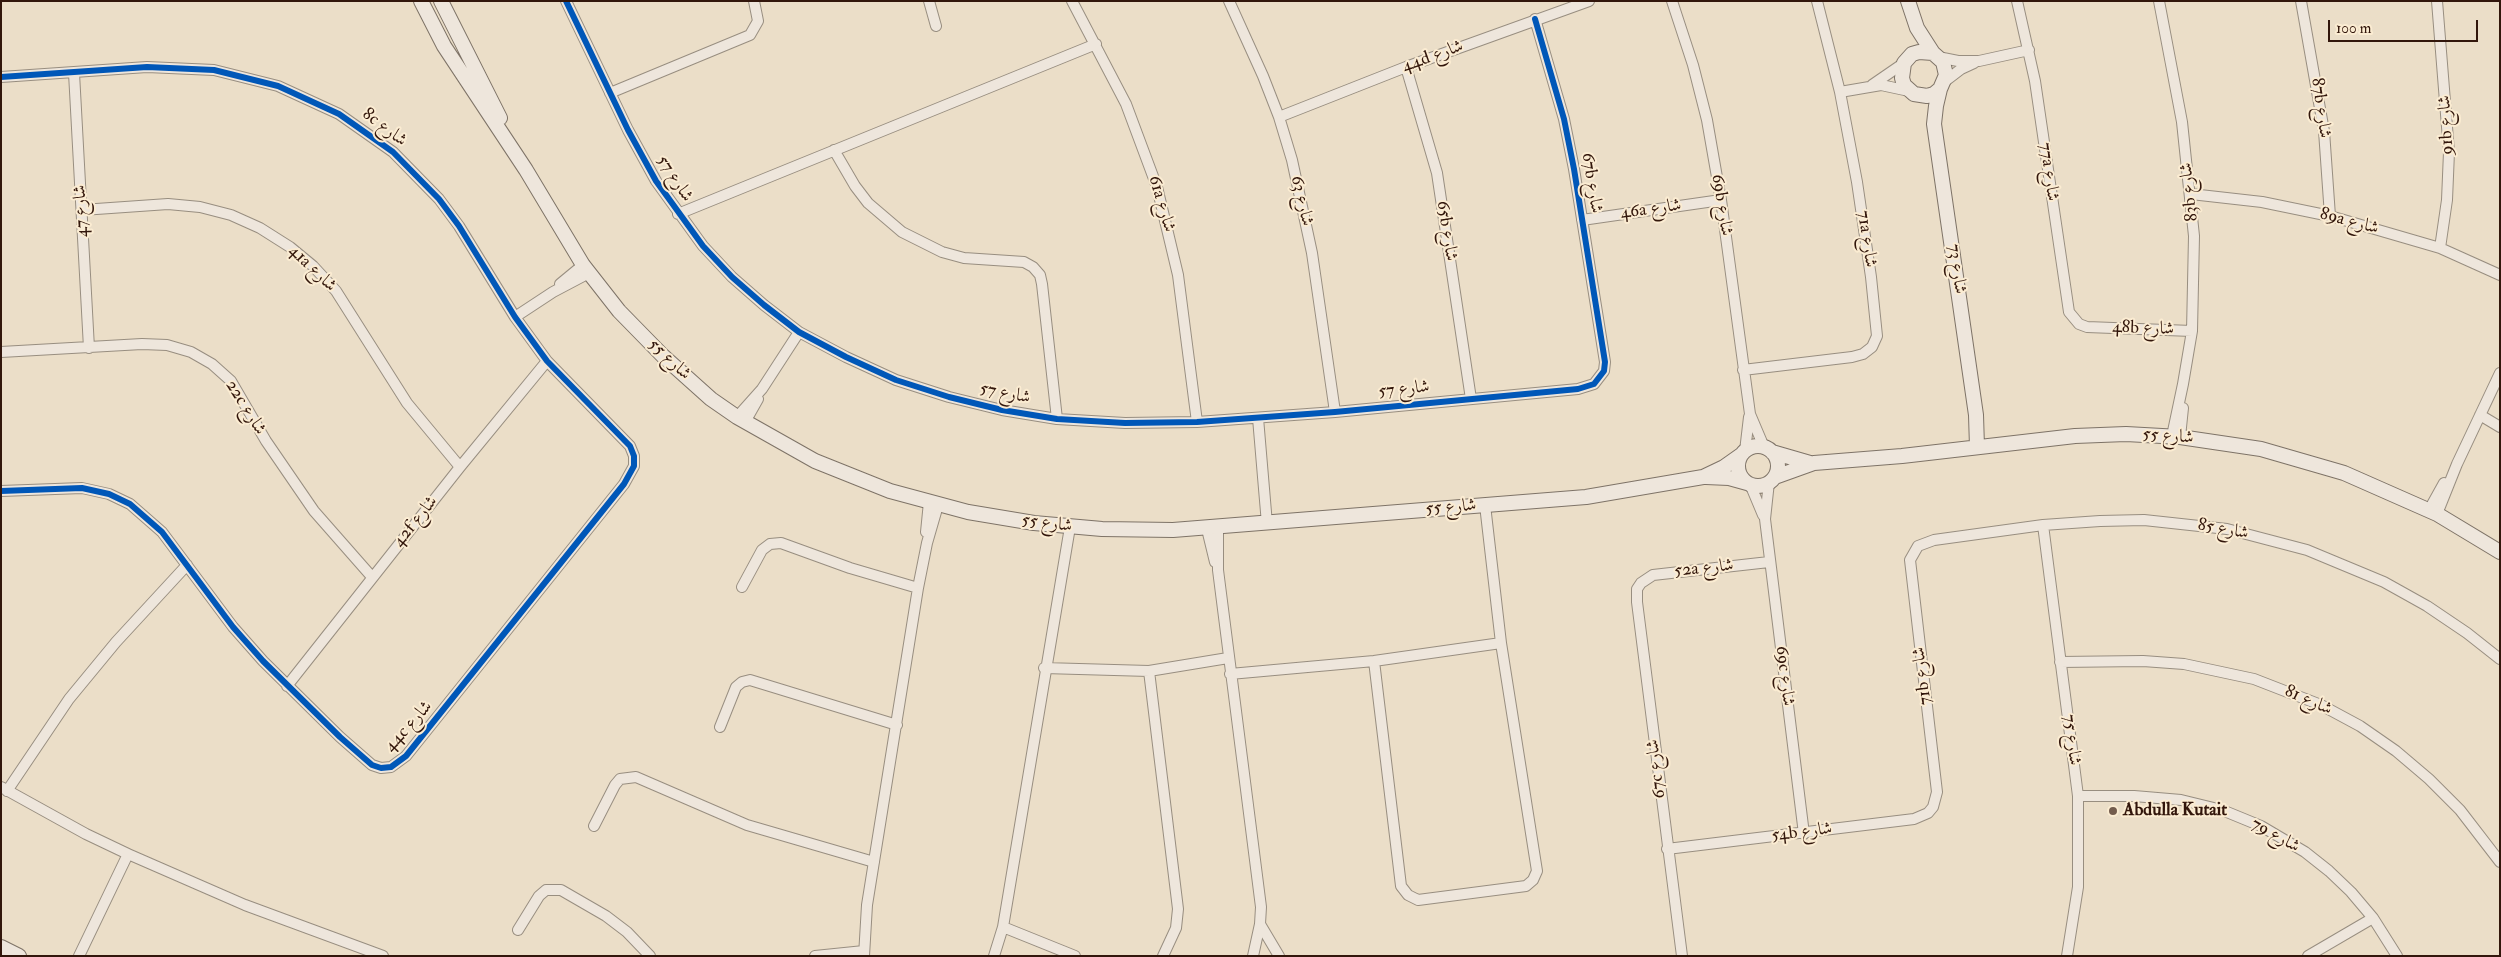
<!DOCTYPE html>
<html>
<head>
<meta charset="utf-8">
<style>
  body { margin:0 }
  #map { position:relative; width:2501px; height:957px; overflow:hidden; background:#ebdec8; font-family:"IM FELL Double Pica",serif }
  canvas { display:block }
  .frame { position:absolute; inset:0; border:2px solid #32160b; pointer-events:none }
  .scale { position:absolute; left:2328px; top:20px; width:150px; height:22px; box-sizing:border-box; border:2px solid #32160b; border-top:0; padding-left:6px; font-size:15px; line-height:18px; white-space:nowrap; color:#32160b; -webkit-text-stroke:4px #fbecd2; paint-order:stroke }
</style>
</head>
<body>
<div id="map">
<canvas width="2501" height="957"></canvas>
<div class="frame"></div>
<div class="scale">100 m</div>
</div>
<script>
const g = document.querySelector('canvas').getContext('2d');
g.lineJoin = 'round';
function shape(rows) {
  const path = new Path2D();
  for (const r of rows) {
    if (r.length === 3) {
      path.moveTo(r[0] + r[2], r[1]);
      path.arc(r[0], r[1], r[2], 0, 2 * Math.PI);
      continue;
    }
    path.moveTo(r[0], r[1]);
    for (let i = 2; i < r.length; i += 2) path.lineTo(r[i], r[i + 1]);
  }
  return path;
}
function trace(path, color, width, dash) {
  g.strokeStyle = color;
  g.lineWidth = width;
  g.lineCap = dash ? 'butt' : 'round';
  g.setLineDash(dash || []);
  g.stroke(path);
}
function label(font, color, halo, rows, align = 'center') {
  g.font = font + ' "IM FELL Double Pica",Amiri,serif';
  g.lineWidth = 4;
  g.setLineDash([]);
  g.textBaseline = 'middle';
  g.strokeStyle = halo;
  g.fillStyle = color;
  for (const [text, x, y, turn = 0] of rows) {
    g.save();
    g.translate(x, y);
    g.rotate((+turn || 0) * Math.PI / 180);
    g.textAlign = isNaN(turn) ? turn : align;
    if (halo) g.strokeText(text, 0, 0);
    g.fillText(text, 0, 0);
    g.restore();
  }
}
const street = shape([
  [566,1,628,130,656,181,703,246,732,277,764,305,799,332,846,357,896,380,949,397,1002,410,1057,419,1125,423,1197,422,1335,412,1578,389,1594,384,1604,371,1605,362,1574,169,1564,119,1535,19],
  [929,1,936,26],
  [1072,1,1126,104,1157,187,1178,275,1197,422],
  [1229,1,1263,76,1279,117,1292,160,1312,253,1335,412],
  [1672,1,1693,65,1707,120,1721,200,1750,414,1764,447],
  [2017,1,2035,81,2069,312,2079,324,2087,327,2192,331],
  [2159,1,2182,122,2194,236,2192,331,2183,384,2172,436],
  [2301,1,2324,131,2330,216],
  [2437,1,2449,152,2447,200,2440,248],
  [1938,57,1958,61,1979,61,2029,50],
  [1406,67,1437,173,1471,399],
  [74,73,89,348],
  [1,77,147,67,214,70,278,86,339,114,393,152,439,199,459,226,515,317,547,361,630,446,634,456,634,466,624,484,406,756,391,767,381,768,372,765,340,737,263,661,233,627,162,532,130,504,109,494,82,488,1,491],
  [1944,82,1961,69,1974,63],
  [1872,85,1904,63],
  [1840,92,1881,85,1909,91],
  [610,93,750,35,758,21,754,1],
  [1279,117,1406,67,1589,1],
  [834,150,855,186,868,203,902,232,942,252,964,258,1024,262,1033,267,1040,275,1042,284,1057,419],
  [2191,194,2262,202,2330,216,2440,248,2500,275],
  [82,210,168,204,200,207,231,215,260,228,290,247,313,266,336,291,407,403,460,467],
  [678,214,1096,44],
  [1582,220,1721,200],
  [560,284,583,265],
  [515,317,553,292,589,273],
  [1,352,142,344,167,345,191,352,212,364,231,381,266,441,314,511,372,577],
  [1743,370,1852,357,1863,354,1872,347,1877,336,1871,277,1857,182,1840,92,1817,1],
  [2480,415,2500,427],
  [737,417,762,389,799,332],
  [1258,418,1267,524],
  [745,422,758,399],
  [2180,437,2183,408],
  [1745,451,1749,417],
  [1769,482,1765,519,1804,834],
  [1750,484,1763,515],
  [2429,510,2444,483],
  [2437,514,2457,464,2500,373],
  [2043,525,2078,796,2078,887,2067,956],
  [1218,528,1218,570,1261,907,1260,924,1253,956],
  [1207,529,1215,562],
  [926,532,929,502],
  [742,587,762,550,770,544,781,543,850,568,918,588],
  [1374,661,1401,886,1408,895,1418,900,1526,886,1533,880,1537,871,1501,643,1485,505],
  [2060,662,2143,661,2184,664,2254,679,2321,705,2360,726,2396,751,2429,779,2460,810,2500,862],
  [1044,668,1149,671,1228,658],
  [1149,671,1178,909,1176,928,1163,956],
  [1230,674,1374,661,1501,643],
  [287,686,460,467,547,361],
  [720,727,736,687,742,682,750,680,897,725],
  [1,787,86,834,128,854,245,905,383,956],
  [7,791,69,699,116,642,187,565],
  [2078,796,2134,796,2181,800,2222,810,2261,826,2305,852,2329,871,2351,892,2373,918,2397,956],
  [594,826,615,785,620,779,636,777,747,825,874,862],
  [1667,849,1914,819,1928,813,1933,807,1937,792,1910,560,1918,546,1934,540,2043,525,2100,521,2144,520,2227,529,2307,550,2384,582,2427,606,2467,633,2500,659],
  [1260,924,1279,956],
  [1003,927,1075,956],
  [518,930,539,896,546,890,561,890,606,916,627,932,650,956],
  [79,956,128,854],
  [815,956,864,951],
  [864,956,867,905,918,588,927,543,938,505],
  [994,956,1003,927,1070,527],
  [1682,956,1637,602,1637,589,1641,583,1653,575,1769,562],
  [2308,956,2373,918]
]);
const secondary = shape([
  [421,1,444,46,526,170,583,265,619,311,663,356,711,399,737,417,815,461,890,491,968,512,1034,523,1102,529,1173,530,1586,497,1703,477,1724,467,1741,455],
  [441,1,500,118],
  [1908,1,1917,28,1933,53,1943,62,1946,75,1940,89,1934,94,1927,96,1914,94,1904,85,1902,78,1904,63,1912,54,1919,52,1933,53],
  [1940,89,1936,106,1934,124,1976,415,1977,447],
  [1758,466,20],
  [1772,452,1810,463],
  [1706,477,1729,478,1747,483],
  [1775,477,1814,463,1902,456,2075,436,2126,434,2180,437,2261,449,2344,473,2437,514,2500,552],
  [1,947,19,956]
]);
const cycleway = shape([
  [566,1,628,130,656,181,703,246,732,277,764,305,799,332,846,357,896,380,949,397,1002,410,1057,419,1125,423,1197,422,1335,412,1578,389,1594,384,1604,371,1605,362,1574,169,1564,119,1535,19],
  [1,77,147,67,214,70,278,86,339,114,393,152,439,199,459,226,515,317,547,361,630,446,634,456,634,466,624,484,406,756,391,767,381,768,372,765,340,737,263,661,233,627,162,532,130,504,109,494,82,488,1,491]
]);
const markers = [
  [2113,811,5,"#735c4d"]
];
const streetNames = [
  ["44d شارع",1433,57,-20],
  ["87b شارع",2320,108,82],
  ["91b شارع",2447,125,-93],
  ["8c شارع",384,128,37],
  ["77a شارع",2048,172,82],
  ["شارع 57",674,179,57],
  ["67b شارع",1591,183,81],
  ["83b شارع",2190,192,-96],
  ["شارع 63",1301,201,77],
  ["61a شارع",1161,204,74],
  ["69b شارع",1721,205,81],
  ["46a شارع",1651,210,-8],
  ["شارع 47",82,211,-93],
  ["89a شارع",2349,222,15],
  ["65b شارع",1446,231,81],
  ["71a شارع",1866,239,82],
  ["41a شارع",312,269,44],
  ["شارع 73",1956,269,82],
  ["48b شارع",2143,329,2],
  ["شارع 55",669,360,43],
  ["شارع 57",1404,390,-6],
  ["شارع 57",1005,394,11],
  ["22c شارع",245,408,58],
  ["شارع 55",2168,437,4],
  ["شارع 55",1451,508,-5],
  ["42f شارع",416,522,-51],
  ["شارع 55",1047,524,7],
  ["شارع 85",2223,530,10],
  ["52a شارع",1704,569,-6],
  ["69c شارع",1784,676,83],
  ["71b شارع",1923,676,-97],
  ["شارع 81",2308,701,24],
  ["44c شارع",409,727,-48],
  ["شارع 75",2071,740,83],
  ["67c شارع",1657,769,-97],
  ["54b شارع",1802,833,-7],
  ["شارع 79",2275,836,29]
];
const poiNames = [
  ["Abdulla Kutait",2123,811]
];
trace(street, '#988e80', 12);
trace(secondary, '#7e7367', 16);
trace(street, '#eee6dc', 10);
trace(secondary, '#eee6dc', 14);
trace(cycleway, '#0057b8', 6);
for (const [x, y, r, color] of markers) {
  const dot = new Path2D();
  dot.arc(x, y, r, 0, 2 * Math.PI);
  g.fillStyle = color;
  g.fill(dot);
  trace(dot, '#fbecd2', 2);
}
label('18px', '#32160b', '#fbecd2', streetNames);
label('bold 18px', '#32160b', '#fbecd2', poiNames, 'left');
</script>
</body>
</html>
